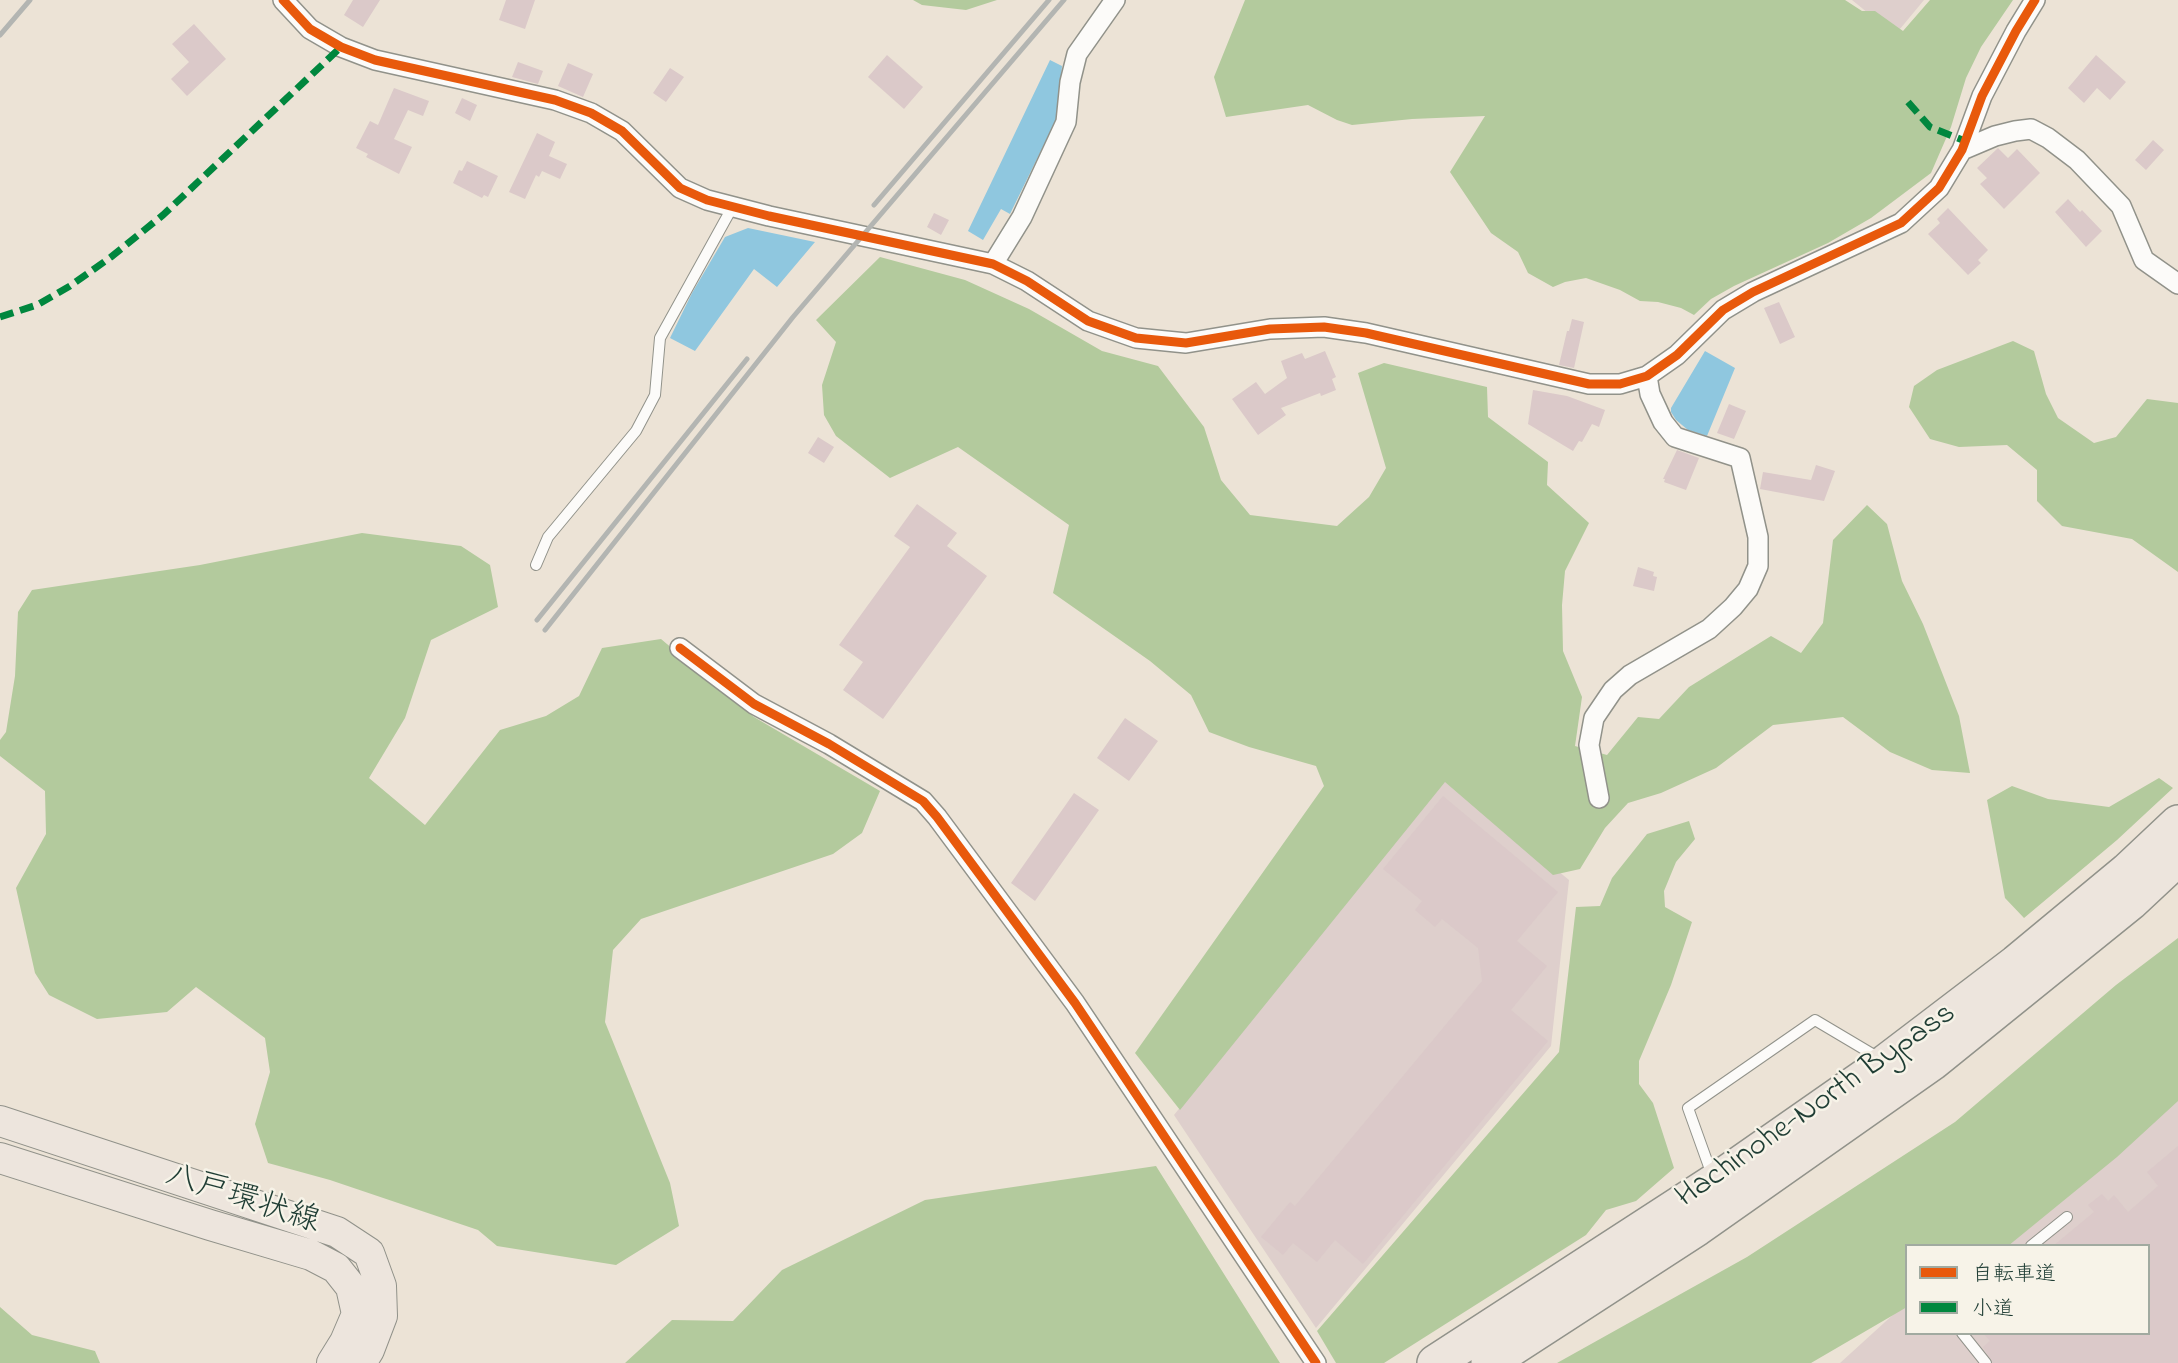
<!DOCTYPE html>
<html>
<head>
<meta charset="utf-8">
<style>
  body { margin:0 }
  #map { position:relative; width:2178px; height:1363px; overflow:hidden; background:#ece3d6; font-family:"Indie Flower","Klee One",sans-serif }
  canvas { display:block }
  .legend { position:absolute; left:1905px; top:1244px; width:245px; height:91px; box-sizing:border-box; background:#f7f3e8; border:2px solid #a1aaa0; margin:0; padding:9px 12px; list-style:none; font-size:21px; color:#1f3d34 }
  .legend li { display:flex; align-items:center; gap:14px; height:35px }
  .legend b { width:35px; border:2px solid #a1aaa0 }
</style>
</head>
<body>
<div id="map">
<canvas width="2178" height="1363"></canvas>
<ul class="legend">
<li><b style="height:9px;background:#e8590c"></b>自転車道</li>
<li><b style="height:9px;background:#00873e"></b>小道</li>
</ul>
</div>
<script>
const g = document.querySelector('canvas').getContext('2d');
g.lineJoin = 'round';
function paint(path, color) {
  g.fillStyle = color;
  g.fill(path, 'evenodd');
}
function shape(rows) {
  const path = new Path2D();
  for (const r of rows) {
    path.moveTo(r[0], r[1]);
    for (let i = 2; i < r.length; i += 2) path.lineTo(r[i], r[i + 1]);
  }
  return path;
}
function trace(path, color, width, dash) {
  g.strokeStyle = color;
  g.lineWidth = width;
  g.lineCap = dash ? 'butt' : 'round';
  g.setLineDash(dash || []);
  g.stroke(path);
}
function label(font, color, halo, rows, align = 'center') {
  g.font = font + ' "Indie Flower","Klee One",sans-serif';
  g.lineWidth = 5;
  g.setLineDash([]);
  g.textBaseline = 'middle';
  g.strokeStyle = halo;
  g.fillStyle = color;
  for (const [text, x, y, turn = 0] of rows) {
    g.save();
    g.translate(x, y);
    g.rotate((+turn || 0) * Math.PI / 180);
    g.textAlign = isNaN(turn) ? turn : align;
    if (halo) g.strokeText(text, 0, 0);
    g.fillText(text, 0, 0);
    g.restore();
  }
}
const industrial = shape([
  [1852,0,1924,0,1895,35],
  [1445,778,1569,880,1551,1046,1316,1328,1174,1115],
  [2178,1056,2178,1363,1840,1363,1907,1302,1907,1333,2148,1333,2148,1246,1969,1246]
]);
const forest = shape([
  [913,0,997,0,966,10,922,5],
  [1245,0,1845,0,1862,11,1875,11,1903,31,1930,0,2013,0,1981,47,1966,78,1951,127,1931,173,1871,218,1828,243,1734,286,1711,299,1694,315,1681,308,1658,302,1640,301,1620,290,1586,278,1565,282,1553,287,1528,273,1518,252,1491,233,1450,172,1485,116,1412,119,1352,125,1337,120,1308,105,1226,117,1214,77],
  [880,257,965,280,1029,309,1102,351,1158,366,1204,427,1221,480,1250,515,1337,526,1369,497,1386,468,1358,373,1384,363,1487,387,1488,417,1548,462,1547,485,1589,523,1565,571,1562,605,1563,651,1582,697,1575,746,1607,755,1638,717,1659,719,1689,687,1771,636,1801,653,1823,623,1833,540,1867,505,1887,524,1902,581,1923,624,1959,716,1970,773,1932,770,1890,752,1843,717,1773,725,1716,768,1661,793,1628,803,1605,828,1580,869,1553,875,1445,782,1180,1110,1135,1053,1324,786,1316,766,1249,747,1209,732,1191,695,1150,661,1053,593,1069,525,958,447,890,478,836,436,824,415,822,385,836,342,816,320],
  [2013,341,2034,351,2046,394,2058,418,2094,443,2116,437,2147,399,2178,403,2178,572,2132,539,2062,526,2037,501,2037,470,2007,445,1959,447,1930,439,1909,407,1914,386,1937,370],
  [362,533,461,546,490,565,498,607,431,640,405,718,369,778,425,825,500,730,546,716,579,696,602,648,661,639,754,717,880,791,862,833,833,854,641,919,613,950,605,1022,670,1183,679,1226,616,1265,497,1246,478,1230,330,1180,268,1163,255,1124,270,1072,265,1038,196,987,167,1012,97,1019,49,995,35,973,16,888,46,834,45,791,0,756,0,740,6,732,15,676,18,612,32,590,200,565],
  [2159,778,2173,788,2117,840,2024,918,2005,898,1987,800,2012,786,2048,799,2109,807],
  [1689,821,1695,839,1676,862,1664,891,1665,907,1692,922,1671,985,1639,1061,1639,1084,1653,1103,1674,1168,1636,1201,1606,1210,1586,1235,1384,1363,1336,1363,1317,1331,1559,1052,1576,907,1600,906,1612,878,1647,834],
  [2178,938,2178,1101,2117,1157,2008,1246,1907,1246,1907,1307,1811,1363,1557,1363,1747,1257,1955,1122,2116,985],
  [1156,1166,1280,1363,625,1363,672,1320,733,1321,782,1270,925,1200],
  [0,1307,32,1335,95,1351,100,1363,0,1363]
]);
const water = shape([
  [1050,60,1062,66,1058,116,1010,214,1001,209,983,240,968,231],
  [748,228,815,242,777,287,754,269,695,351,670,338,692,293,725,237],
  [1705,351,1735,368,1707,436,1688,430,1676,420,1671,412,1671,408]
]);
const building = shape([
  [353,0,380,0,363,27,344,15],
  [506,0,535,0,525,29,499,20],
  [194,24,226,59,187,96,171,79,189,62,172,44],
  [887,55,923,87,904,109,868,77],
  [2096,55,2126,82,2110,100,2097,88,2084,103,2068,88],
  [518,62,543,71,538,84,512,77],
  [568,63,593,74,583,97,558,86],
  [670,68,684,77,666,102,653,93],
  [394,88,429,101,423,116,408,110,394,139,412,147,399,174,366,157,368,154,356,148,370,121,378,125],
  [462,98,477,105,470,121,455,113],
  [537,133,555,142,549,156,567,164,560,179,542,171,539,177,536,175,525,199,509,192],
  [2153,140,2164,150,2146,170,2135,160],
  [1998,148,2008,158,2017,149,2040,173,2004,209,1980,184,1987,178,1977,168],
  [467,161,498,176,488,197,484,195,482,198,453,183,459,170,462,171],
  [2068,199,2080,212,2082,210,2102,231,2086,247,2055,212],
  [1948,208,1988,250,1978,260,1981,263,1968,275,1928,234,1940,223,1937,219],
  [934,213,949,220,941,235,927,227],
  [1779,302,1795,337,1780,344,1764,308],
  [1572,319,1584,322,1574,368,1559,365,1567,331,1569,331],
  [1325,351,1336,377,1332,379,1336,390,1321,396,1320,393,1281,408,1286,415,1258,435,1232,399,1256,382,1265,394,1287,378,1281,361,1302,353,1305,359],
  [1533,390,1567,396,1605,410,1599,427,1592,424,1582,442,1579,441,1573,451,1528,424],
  [1729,404,1746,411,1734,439,1717,433],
  [818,437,834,447,824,463,808,453],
  [1677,450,1699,458,1686,490,1664,482,1665,479,1663,479],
  [1816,465,1835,471,1824,501,1760,489,1763,472,1811,480],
  [917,504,957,533,947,546,987,576,883,719,843,690,863,662,839,645,910,547,894,536],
  [1638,567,1654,572,1653,576,1657,577,1654,591,1633,586],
  [1125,718,1158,741,1129,781,1097,758],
  [1074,793,1099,810,1035,901,1011,883],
  [1443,796,1558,892,1517,941,1547,966,1511,1010,1548,1041,1363,1264,1335,1240,1317,1262,1293,1243,1283,1255,1261,1237,1290,1202,1295,1206,1482,981,1478,948,1442,919,1435,927,1415,910,1422,901,1383,869],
  [2178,1146,2178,1363,1993,1363,1983,1347,1990,1341,1983,1333,2148,1333,2148,1246,2053,1246,2094,1212,2088,1205,2102,1194,2108,1201,2114,1195,2128,1212,2158,1186,2147,1172]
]);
const lane = shape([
  [536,565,548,537,636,431,655,395,660,338,733,206],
  [1712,1175,1688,1108,1815,1020,1879,1058],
  [2031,1246,2067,1217],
  [1962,1333,1986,1363]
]);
const street = shape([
  [283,0,310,29,341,47,375,60,555,100,591,113,622,131,680,188,707,200,769,216,993,264,1027,281,1088,321,1136,338,1186,343,1270,329,1324,327,1366,333,1589,384,1620,384,1647,376,1677,355,1723,310,1753,292,1901,223,1939,188,1962,150,1982,96,2016,31,2035,0],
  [1962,150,1995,136,2015,131,2031,129,2048,138,2077,160,2121,206,2144,260,2178,284],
  [993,264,1022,217,1066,122,1070,82,1077,54,1115,0],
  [680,648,754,704,829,744,923,801,937,817,1075,1003,1316,1363],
  [1599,798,1589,745,1594,718,1613,690,1630,675,1709,629,1733,607,1748,589,1758,566,1758,537,1740,458,1675,437,1663,422,1650,394,1647,376]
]);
const primary = shape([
  [0,1121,337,1232,369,1253,381,1286,382,1316,369,1350,361,1363],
  [0,1158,210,1225,311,1255,336,1268,351,1287,357,1314,345,1342,332,1363]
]);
const highway = shape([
  [1435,1363,1714,1182,1886,1062,2016,963,2127,871,2178,823],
  [1489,1363,1697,1228,1933,1062,2131,902,2178,858]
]);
const rail = shape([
  [0,35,30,0],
  [874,205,1049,0],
  [537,620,747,359],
  [545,630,793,317,1064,0]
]);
const quiet = shape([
  [1908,102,1930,127,1965,141],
  [0,317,37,305,70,286,111,257,163,215,341,47]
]);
const cycleway = shape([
  [283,0,310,29,341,47,375,60,555,100,591,113,622,131,680,188,707,200,769,216,993,264,1027,281,1088,321,1136,338,1186,343,1270,329,1324,327,1366,333,1589,384,1620,384,1647,376,1677,355,1723,310,1753,292,1901,223,1939,188,1962,150,1982,96,2016,31,2035,0],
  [680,648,754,704,829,744,923,801,937,817,1075,1003,1316,1363]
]);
const streetNames = [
  ["Hachinohe-North Bypass",1817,1107,-35],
  ["八戸環状線",242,1201,18]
];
paint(industrial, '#decfcc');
paint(forest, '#b3ca9d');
paint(water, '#8fc7df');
paint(building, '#dbc9c9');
trace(lane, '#91928a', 12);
trace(street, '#91928a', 22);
trace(primary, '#91928a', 32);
trace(highway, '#91928a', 38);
trace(lane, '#fcfbf9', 10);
trace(street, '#fcfbf9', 19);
trace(primary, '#ede5dd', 30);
trace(highway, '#ede5dd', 35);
trace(rail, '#b3b5b2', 5);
trace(quiet, '#00873e', 7, [14, 7]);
trace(cycleway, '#e8590c', 9);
label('32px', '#1f3d34', '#f7f3e8', streetNames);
</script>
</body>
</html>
